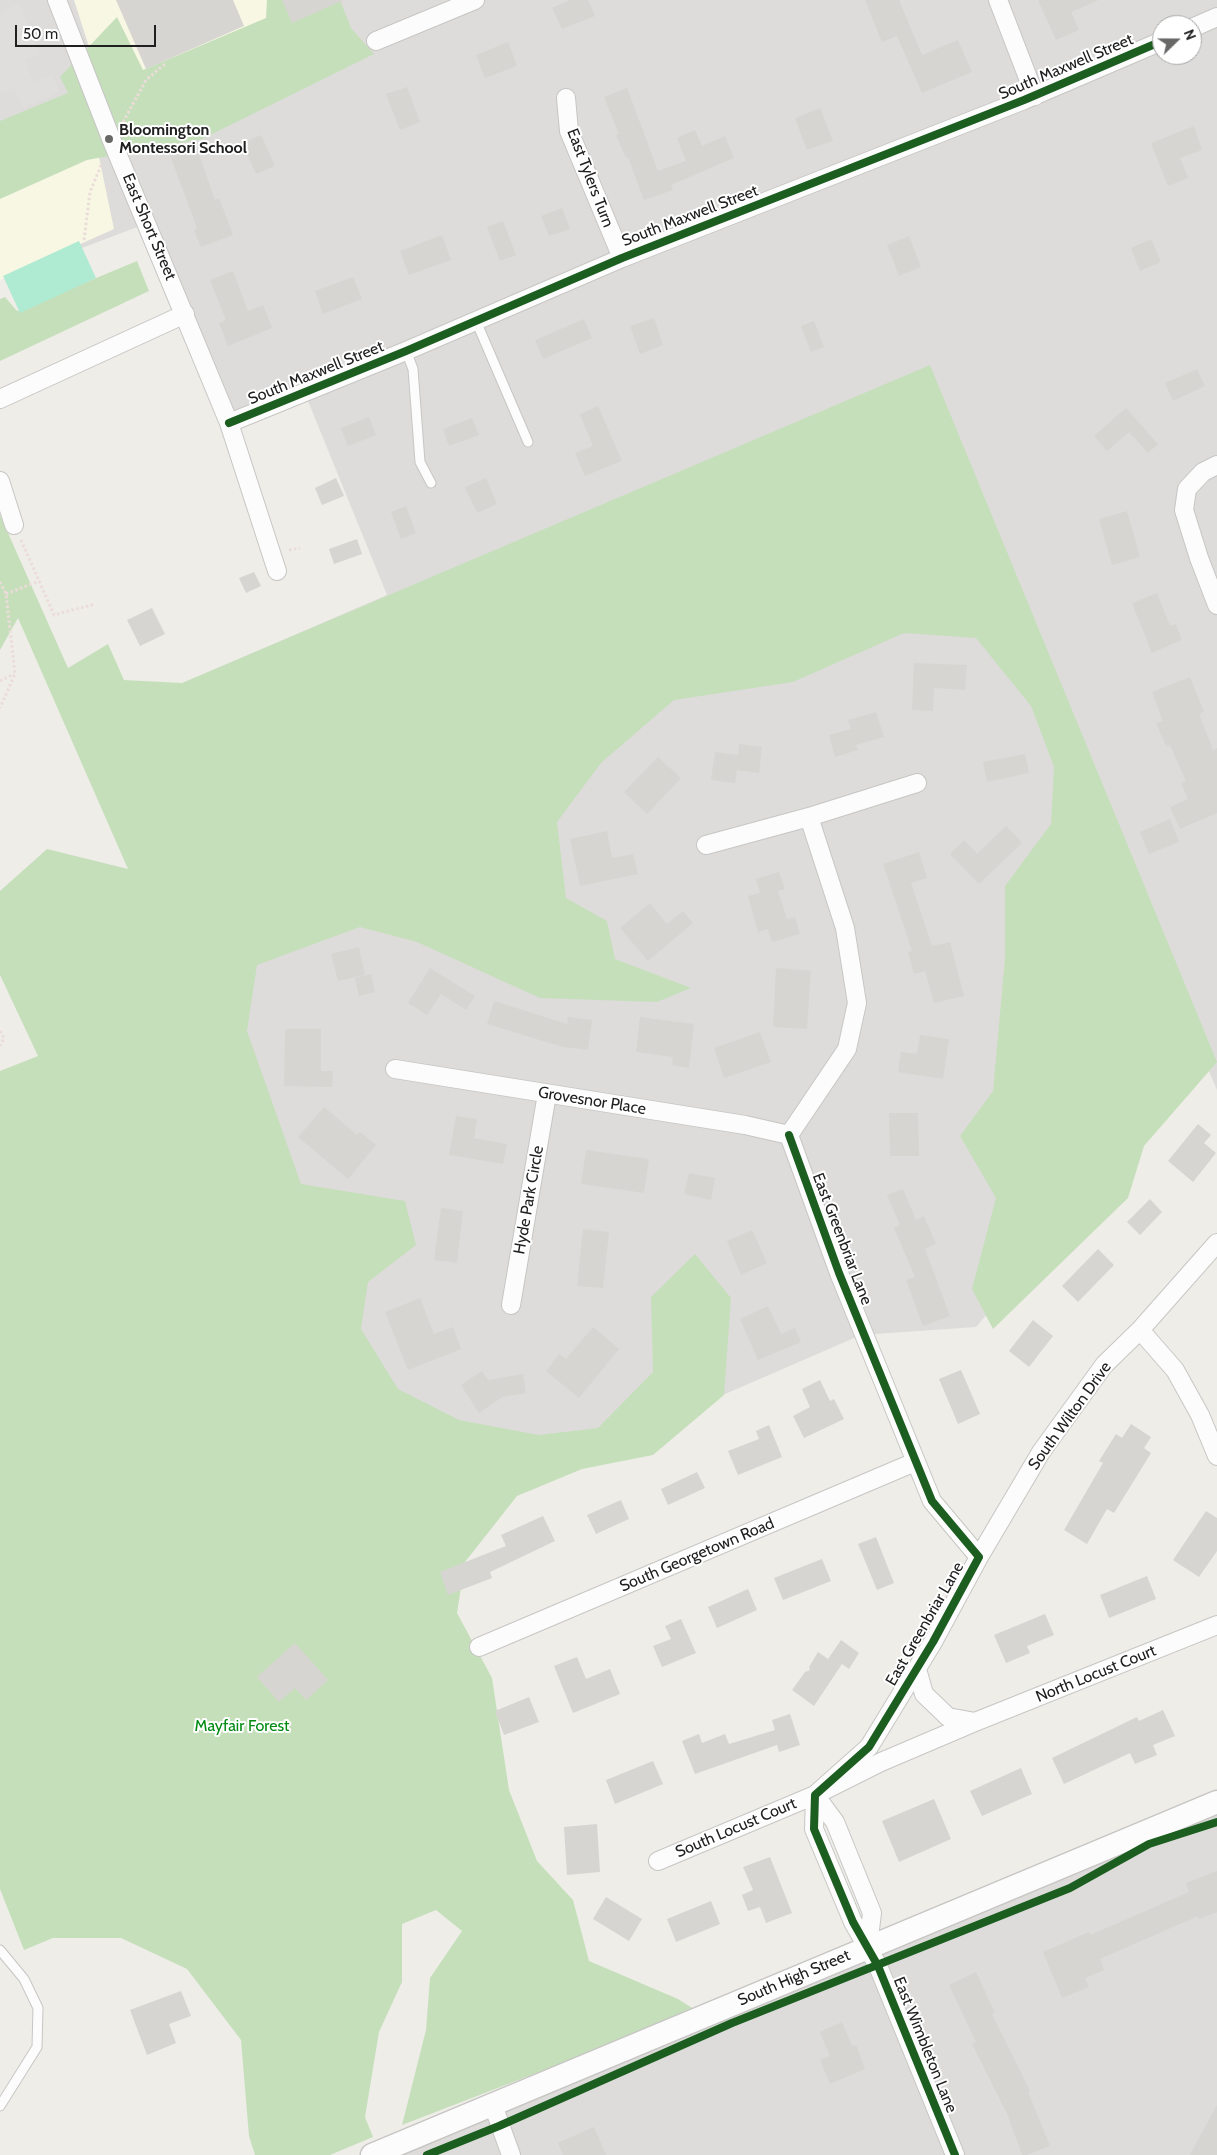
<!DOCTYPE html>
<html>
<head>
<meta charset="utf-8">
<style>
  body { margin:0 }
  #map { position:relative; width:1217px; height:2155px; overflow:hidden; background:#eeede8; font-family:Cabin,sans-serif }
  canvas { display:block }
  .north { position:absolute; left:1152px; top:15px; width:50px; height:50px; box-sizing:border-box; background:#fff; border:1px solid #a6a6a6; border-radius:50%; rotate:68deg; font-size:14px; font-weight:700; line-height:20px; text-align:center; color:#202020 }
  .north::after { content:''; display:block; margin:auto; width:18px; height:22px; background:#686866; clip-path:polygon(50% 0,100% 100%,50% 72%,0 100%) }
  .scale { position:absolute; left:15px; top:25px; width:141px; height:22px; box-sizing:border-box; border:2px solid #202020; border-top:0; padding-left:6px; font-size:15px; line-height:18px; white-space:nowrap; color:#202020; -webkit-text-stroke:4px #fff; paint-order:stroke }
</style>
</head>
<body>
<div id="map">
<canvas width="1217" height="2155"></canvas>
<div class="north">N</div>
<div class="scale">50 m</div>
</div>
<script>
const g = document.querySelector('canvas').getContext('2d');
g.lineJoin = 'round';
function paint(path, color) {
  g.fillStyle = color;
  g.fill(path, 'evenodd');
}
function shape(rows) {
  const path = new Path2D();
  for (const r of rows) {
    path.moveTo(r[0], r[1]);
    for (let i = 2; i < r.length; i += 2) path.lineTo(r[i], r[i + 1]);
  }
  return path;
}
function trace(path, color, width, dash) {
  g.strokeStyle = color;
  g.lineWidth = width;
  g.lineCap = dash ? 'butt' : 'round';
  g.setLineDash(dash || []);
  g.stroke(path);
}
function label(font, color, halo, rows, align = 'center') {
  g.font = font + ' Cabin,sans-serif';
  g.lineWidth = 4;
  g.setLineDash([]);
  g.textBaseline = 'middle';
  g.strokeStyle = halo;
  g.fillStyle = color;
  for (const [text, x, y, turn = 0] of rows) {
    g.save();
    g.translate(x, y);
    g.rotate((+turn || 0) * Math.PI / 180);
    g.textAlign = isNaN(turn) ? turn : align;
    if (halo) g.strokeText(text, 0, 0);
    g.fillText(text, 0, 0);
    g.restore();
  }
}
const residential = shape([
  [0,0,1217,0,1217,1090,1205,1062,976,1327,861,1335,412,1530,109,715,387,595,308,401,223,434,140,226,0,279],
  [1162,25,1192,25,1192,55,1162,55],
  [1217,1793,1217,2155,376,2155]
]);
const education = shape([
  [74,0,328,0,99,157,114,229,0,280,0,185,113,122]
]);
const forest = shape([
  [267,0,340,0,351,28,374,54,202,139,87,160,0,199,0,121,68,93,60,77,117,17,143,70,266,18],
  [137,261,149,291,0,361,0,299,5,297,17,311],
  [930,365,1217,1062,1144,1146,1128,1198,993,1329,972,1289,996,1198,960,1136,993,1091,1005,958,1005,886,1051,824,1054,767,1031,706,976,638,904,633,793,682,674,700,601,763,557,822,566,898,607,921,615,959,691,988,657,1002,540,998,417,942,360,927,257,965,247,1031,301,1184,405,1201,416,1245,368,1282,361,1329,398,1389,459,1420,539,1435,598,1428,653,1372,651,1297,695,1254,731,1298,724,1395,653,1455,582,1469,517,1496,465,1562,457,1613,492,1678,509,1790,537,1861,573,1900,589,1961,678,1999,697,2011,402,2125,426,2030,430,1978,462,1931,436,1910,402,1924,402,1982,379,2032,365,2117,373,2137,330,2155,255,2155,249,2136,241,2040,187,1969,121,1938,53,1938,24,1950,0,1889,0,1071,38,1056,0,975,0,891,47,849,128,869,18,618,0,650,0,515,68,668,108,644,124,680,182,683]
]);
const pitch = shape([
  [79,241,96,278,20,313,3,276]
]);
const parking = shape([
  [19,4,40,54,25,60,34,82,53,75,60,92,23,108,14,88,1,93,0,91,0,12]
]);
const building = shape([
  [116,0,233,0,244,26,146,69],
  [282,0,344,0,292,23],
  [570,0,588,0,595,16,562,29,552,8],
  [865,0,899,0,922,55,958,40,972,72,922,93,897,36,882,42],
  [1038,0,1099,0,1071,12,1079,30,1056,40],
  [508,42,517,66,485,78,476,55],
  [407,87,420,122,400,130,386,94],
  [627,88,658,171,686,161,677,138,695,130,702,146,725,136,734,158,671,185,673,190,644,200,628,157,626,158,616,135,619,134,604,97],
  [820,108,833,141,807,150,795,118],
  [1194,126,1202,150,1180,158,1188,178,1168,186,1151,143],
  [261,135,275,166,256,174,242,143],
  [196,146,215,200,219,198,233,235,201,247,194,230,197,228,170,155],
  [562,208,570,229,549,236,541,216],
  [503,221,516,255,500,261,487,227],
  [442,235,451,260,409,275,400,251],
  [909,236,921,267,899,276,887,245],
  [1151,239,1161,262,1140,271,1131,248],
  [233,271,248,311,263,305,272,328,228,346,219,323,226,320,210,280],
  [353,277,362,299,323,314,315,291],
  [654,318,663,345,640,354,630,326],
  [584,319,592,338,543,359,535,340],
  [814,321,824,347,811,352,801,326],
  [1197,369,1205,386,1173,401,1165,383],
  [598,406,622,461,585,476,575,453,593,446,580,414],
  [1126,408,1158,444,1148,453,1129,432,1107,451,1094,436],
  [369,417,376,435,348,446,341,428],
  [472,418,479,435,449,446,443,429],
  [336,478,344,496,322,505,315,488],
  [486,478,497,504,477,513,465,487],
  [406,506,416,533,401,539,391,512],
  [1127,511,1140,557,1112,565,1099,519],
  [357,539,362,554,334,564,329,549],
  [254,572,261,586,246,593,239,578],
  [1157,593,1170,626,1176,624,1182,640,1152,653,1132,603],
  [152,608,165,634,140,646,127,620],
  [914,663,967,665,965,690,934,688,933,711,912,710],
  [1190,677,1204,712,1199,714,1213,750,1217,748,1217,813,1180,829,1170,807,1188,799,1181,783,1186,781,1170,745,1166,746,1156,723,1163,721,1152,692],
  [876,712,884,737,856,745,858,750,835,757,829,735,851,729,848,720],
  [739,744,762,747,759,773,737,770,735,783,711,780,715,752,738,755],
  [1025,754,1029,773,987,782,983,762],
  [658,757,681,778,647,814,624,792],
  [1170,819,1179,842,1149,854,1140,832],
  [1006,826,1022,843,979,884,950,854,964,840,977,854],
  [607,831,612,858,633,854,638,874,580,886,570,839],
  [919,852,927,878,911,883,932,946,950,942,964,996,934,1003,925,971,914,974,908,952,912,951,883,864],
  [779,872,785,889,778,891,787,919,795,917,800,934,772,942,768,929,758,932,748,896,760,893,756,879],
  [650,903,667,924,683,911,693,923,648,961,620,928],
  [359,947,365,975,338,981,331,954],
  [430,968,475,996,466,1010,441,994,427,1015,408,1003],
  [776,968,811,971,807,1029,773,1027],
  [371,974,375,992,359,996,355,978],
  [494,1001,567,1024,568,1017,592,1020,588,1050,563,1047,487,1024],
  [640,1017,694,1024,689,1068,672,1065,673,1057,636,1052],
  [285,1029,321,1029,321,1071,333,1071,332,1087,284,1086],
  [760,1032,771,1062,724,1078,714,1048],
  [920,1035,949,1039,943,1079,898,1072,901,1052,917,1054],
  [324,1107,357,1135,360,1132,376,1145,348,1179,298,1137],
  [889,1113,918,1113,919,1156,890,1156],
  [456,1116,477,1119,474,1138,507,1144,503,1164,449,1155],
  [1198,1124,1211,1135,1204,1143,1216,1153,1193,1182,1168,1161],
  [586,1150,649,1159,644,1193,581,1184],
  [689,1173,715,1178,711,1200,684,1194],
  [903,1189,916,1220,924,1216,936,1244,925,1249,950,1316,923,1326,906,1280,915,1277,894,1228,900,1225,887,1195],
  [1150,1199,1162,1212,1140,1235,1127,1222],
  [441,1208,463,1211,457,1263,434,1260],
  [583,1229,609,1232,603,1288,577,1286],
  [752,1230,767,1263,741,1275,727,1241],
  [1098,1249,1114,1265,1078,1302,1062,1286],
  [420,1298,434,1334,453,1327,461,1349,408,1370,385,1312],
  [768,1306,781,1334,795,1328,801,1342,758,1360,740,1319],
  [1033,1320,1053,1336,1029,1367,1009,1351],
  [593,1327,619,1349,579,1398,546,1371,559,1354,566,1359],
  [961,1370,980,1414,958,1424,939,1379],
  [482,1371,488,1380,523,1374,526,1393,502,1397,479,1413,461,1385],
  [820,1380,830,1401,834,1399,844,1419,804,1438,793,1416,810,1407,802,1389],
  [1131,1424,1151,1437,1144,1448,1151,1453,1114,1513,1107,1509,1087,1544,1064,1530,1103,1463,1099,1461,1116,1434,1122,1438],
  [769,1425,782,1457,738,1475,728,1451,759,1439,756,1431],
  [697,1472,705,1488,668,1505,661,1489],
  [621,1500,629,1519,596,1534,587,1515],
  [1206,1511,1217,1518,1217,1551,1199,1577,1173,1560],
  [543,1516,555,1541,490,1572,492,1578,448,1595,440,1572,506,1546,501,1535],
  [876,1537,894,1583,877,1590,858,1544],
  [822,1559,831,1581,783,1600,774,1578],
  [1147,1576,1156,1599,1109,1618,1100,1595],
  [748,1589,757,1610,717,1628,708,1607],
  [1045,1614,1054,1635,1027,1646,1030,1653,1006,1663,994,1635],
  [681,1619,696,1653,662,1667,653,1646,671,1639,665,1626],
  [841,1640,859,1653,849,1669,842,1664,814,1706,792,1690,805,1672,810,1670,809,1667,818,1652,828,1659],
  [295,1643,328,1680,306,1700,295,1688,279,1702,257,1677],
  [577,1657,586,1679,610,1669,620,1694,573,1713,554,1666],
  [529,1697,539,1722,504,1735,495,1711],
  [1163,1710,1175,1736,1153,1745,1157,1755,1135,1764,1130,1753,1064,1784,1052,1758,1137,1717,1139,1721],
  [790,1714,800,1745,779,1752,777,1745,695,1774,682,1741,699,1734,702,1743,725,1734,729,1744,775,1730,772,1720],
  [653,1761,663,1784,615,1804,606,1780],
  [1021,1768,1032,1794,982,1816,970,1791],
  [934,1799,951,1839,899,1862,882,1821],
  [597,1824,600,1872,567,1875,564,1827],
  [770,1857,792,1913,766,1923,760,1907,748,1911,742,1895,753,1890,743,1867],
  [1217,1871,1217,1912,1199,1919,1198,1916,1100,1959,1104,1970,1085,1978,1089,1987,1062,1998,1043,1952,1089,1932,1090,1935,1189,1892,1186,1883],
  [606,1897,642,1919,629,1941,593,1919],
  [711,1901,720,1924,676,1942,667,1919],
  [976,1972,995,2013,992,2014,1030,2091,1028,2092,1050,2146,1027,2155,1022,2155,1008,2116,972,2044,976,2042,949,1985],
  [181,1991,191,2016,169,2024,176,2043,147,2055,130,2010],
  [842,2022,852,2046,856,2045,865,2069,830,2084,820,2060,830,2056,820,2032],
  [1217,2105,1217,2155,1190,2155],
  [594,2127,606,2155,563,2155,558,2143]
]);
const path = shape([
  [123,122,146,80,166,63],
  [84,240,90,192,102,163],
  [21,540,54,615,95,604],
  [289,550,300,548],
  [0,582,6,594,15,674,0,708],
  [6,594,39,581],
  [0,681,14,674],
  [0,1031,4,1038,0,1046]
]);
const service = shape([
  [476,321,528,442],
  [406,351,413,369,420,462,431,483],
  [0,1950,24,1979,38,2008,37,2047,0,2106]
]);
const minor = shape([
  [57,0,112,141,229,423,277,571],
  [998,0,1035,96],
  [1192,28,1217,17],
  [376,41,475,0],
  [566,98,569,131,622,258],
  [0,399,185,314],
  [229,423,406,351,622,258,1024,100,1162,41],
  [1217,465,1203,472,1187,489,1184,510,1199,558,1217,605],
  [0,481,14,525],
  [706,845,809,817,917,783],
  [395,1069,745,1125,789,1135],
  [789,1135,839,1273,932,1501,979,1557,933,1642,869,1747,815,1795,814,1829,853,1922,878,1966,955,2155],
  [789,1135,847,1049,857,1003,845,928,809,817],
  [511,1305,547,1094],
  [1140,1330,1175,1370,1200,1415,1217,1456],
  [979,1557,1041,1452,1104,1365,1140,1330,1217,1243],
  [479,1647,915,1462],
  [917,1669,924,1694,948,1717,975,1722],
  [815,1795,835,1822,872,1913,868,1946],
  [658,1861,815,1795,881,1762,975,1722,1217,1625],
  [493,2105,511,2155]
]);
const tertiary = shape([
  [372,2155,1217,1802]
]);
const cycleway = shape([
  [229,423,406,351,622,258,1024,100,1162,41],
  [789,1135,839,1273,932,1501,979,1557,933,1642,869,1747,815,1795,814,1829,853,1922,878,1966,955,2155],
  [427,2155,499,2126,732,2023,1070,1888,1149,1844,1217,1822]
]);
const markers = [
  [109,139,5,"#686866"]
];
const streetNames = [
  ["South Maxwell Street",1066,67,-23],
  ["East Tylers Turn",590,178,69],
  ["South Maxwell Street",690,216,-21],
  ["East Short Street",149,227,67],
  ["South Maxwell Street",316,373,-22],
  ["Grovesnor Place",592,1101,9],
  ["Hyde Park Circle",529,1200,-80],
  ["East Greenbriar Lane",842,1239,69],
  ["South Wilton Drive",1070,1416,-54],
  ["South Georgetown Road",697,1555,-23],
  ["East Greenbriar Lane",925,1624,-60],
  ["North Locust Court",1096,1674,-22],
  ["South Locust Court",736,1828,-23],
  ["South High Street",794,1978,-23],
  ["East Wimbleton Lane",925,2045,68]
];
const poiNames = [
  ["Bloomington",119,130],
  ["Montessori School",119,148]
];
const parkNames = [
  ["Mayfair Forest",242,1726]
];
paint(residential, '#dddcda');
paint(education, '#f7f7e4');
paint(forest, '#c6dfbb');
paint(pitch, '#afead3');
paint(parking, '#dfdedc');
paint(building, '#d7d5d1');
trace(service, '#c7c6c4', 11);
trace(minor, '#c7c6c4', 20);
trace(tertiary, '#c7c6c4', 25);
trace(path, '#ecdcd9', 3, [2.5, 2.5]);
trace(service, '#fcfcfc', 9);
trace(minor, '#fcfcfc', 18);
trace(tertiary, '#fcfcfc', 22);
trace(cycleway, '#1b5e20', 8);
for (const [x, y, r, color] of markers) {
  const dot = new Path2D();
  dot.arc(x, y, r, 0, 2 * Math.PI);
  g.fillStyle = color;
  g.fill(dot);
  trace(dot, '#fff', 2);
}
label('16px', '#202020', '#fff', streetNames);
label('bold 16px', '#202020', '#fff', poiNames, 'left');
label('16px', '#018a11', '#fff', parkNames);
</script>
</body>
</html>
